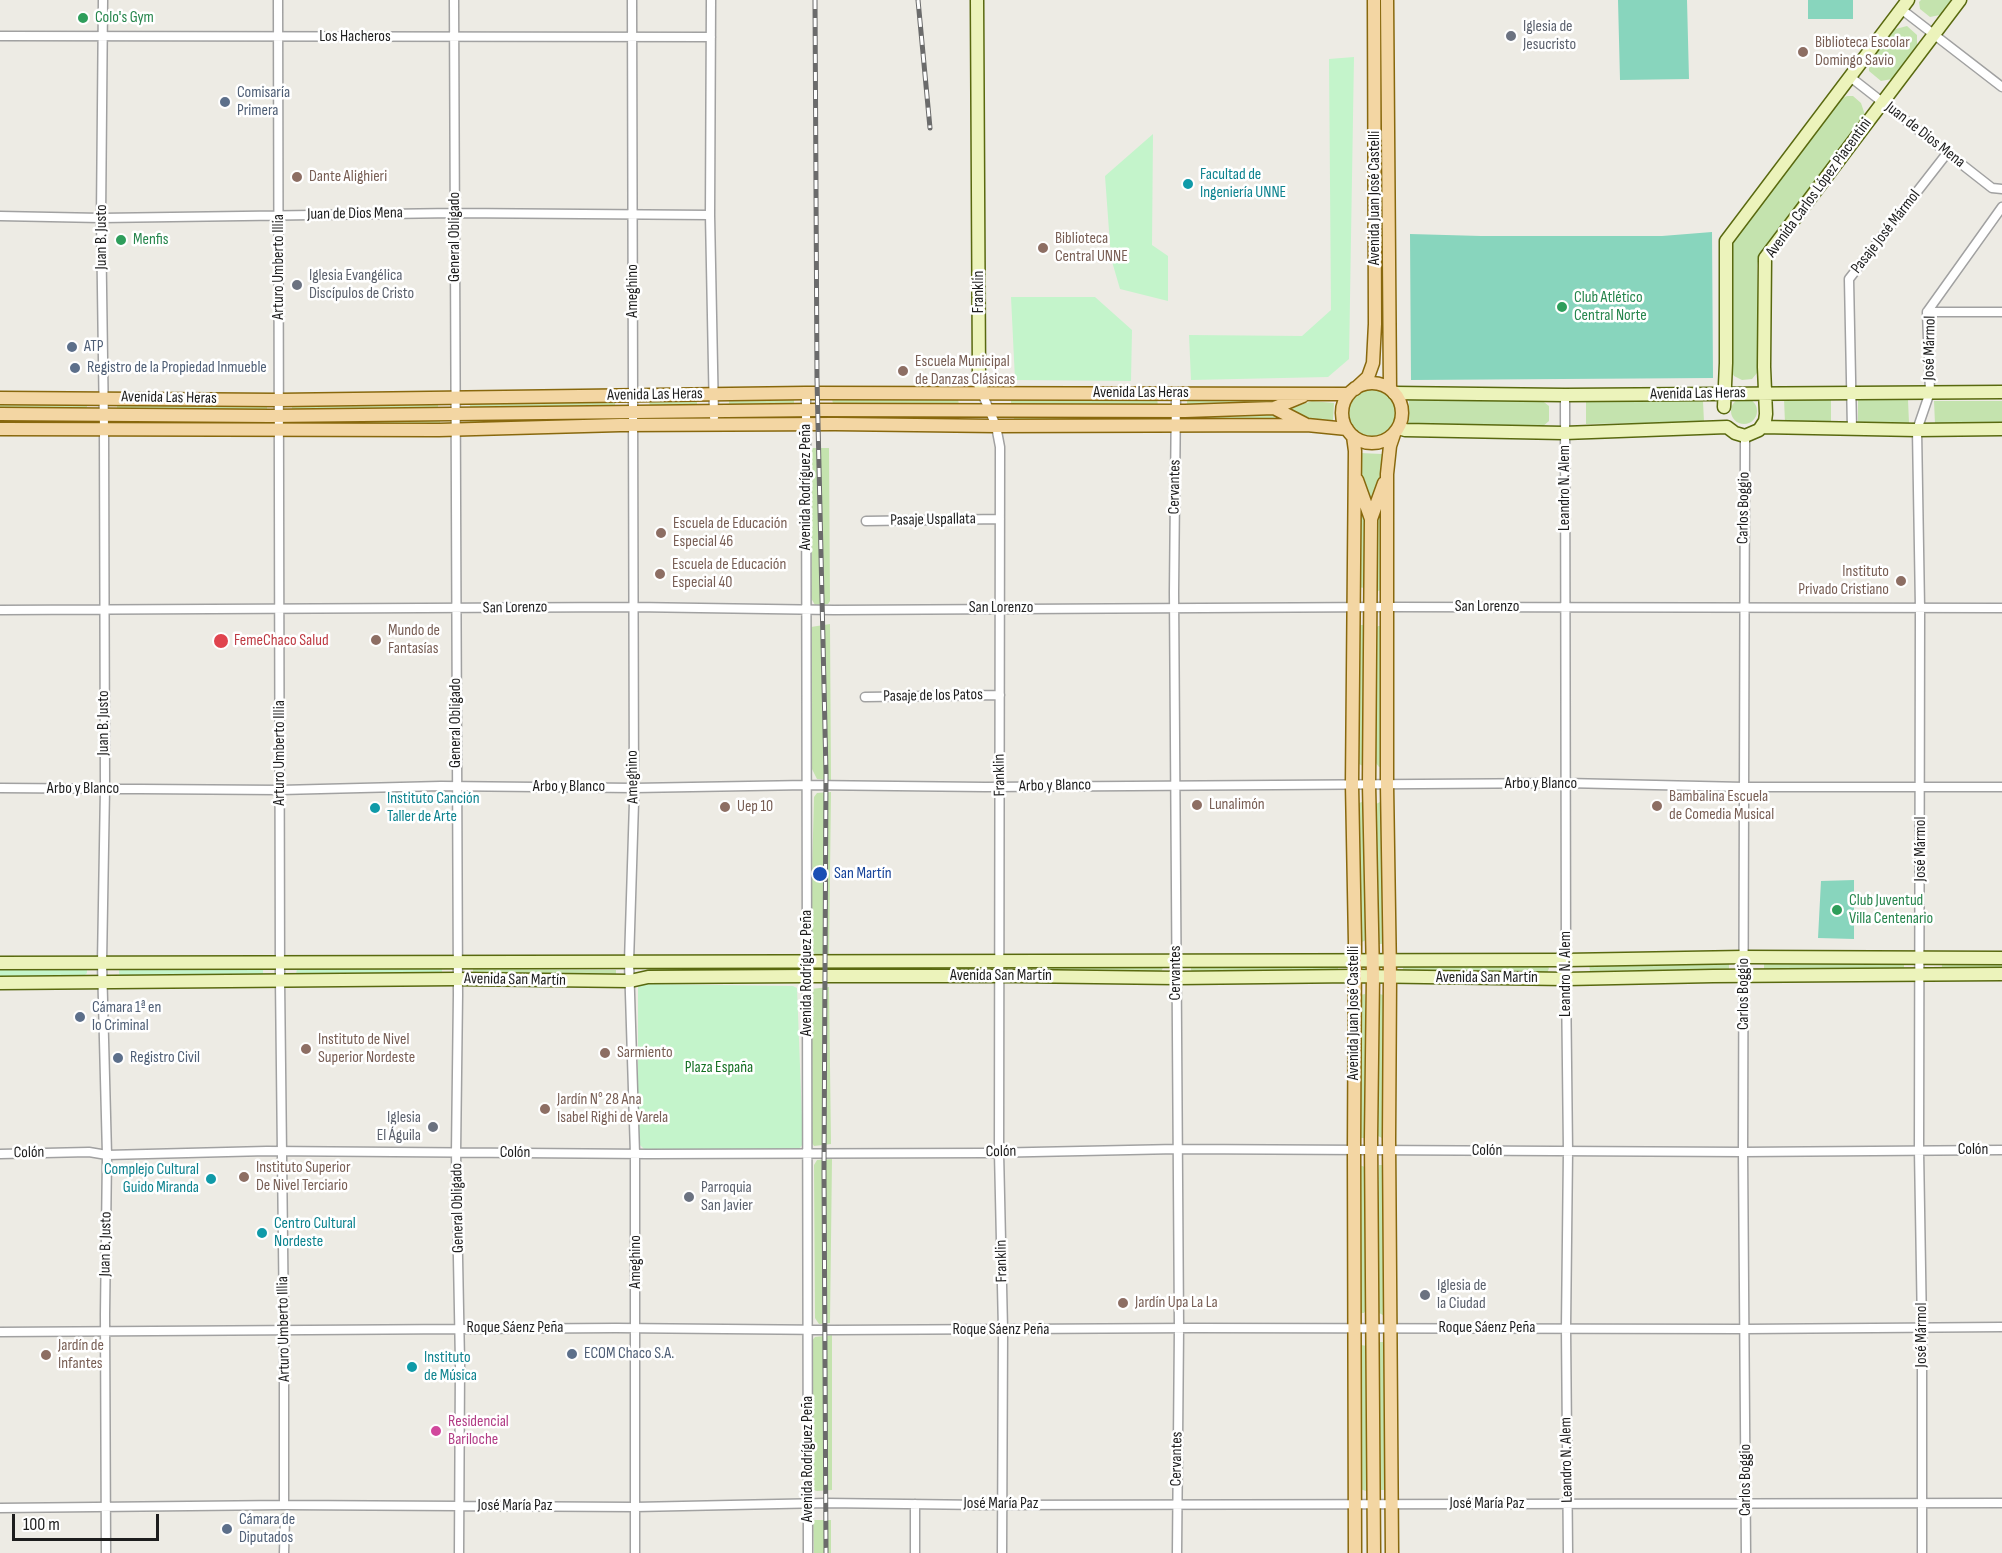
<!DOCTYPE html>
<html>
<head>
<meta charset="utf-8">
<style>
  body { margin:0 }
  #map { position:relative; width:2002px; height:1553px; overflow:hidden; background:#edebe4; font-family:"Sofia Sans Condensed",sans-serif }
  canvas { display:block }
  .scale { position:absolute; left:12px; top:1514px; width:147px; height:27px; box-sizing:border-box; border:3px solid #1d1d1d; border-top:0; padding-left:8px; font-size:18px; line-height:21px; white-space:nowrap; color:#1d1d1d; -webkit-text-stroke:4px #fff; paint-order:stroke }
</style>
</head>
<body>
<div id="map">
<canvas width="2002" height="1553"></canvas>
<div class="scale">100 m</div>
</div>
<script>
const g = document.querySelector('canvas').getContext('2d');
g.lineJoin = 'round';
function paint(path, color) {
  g.fillStyle = color;
  g.fill(path, 'evenodd');
}
function shape(rows) {
  const path = new Path2D();
  for (const r of rows) {
    if (r.length === 3) {
      path.moveTo(r[0] + r[2], r[1]);
      path.arc(r[0], r[1], r[2], 0, 2 * Math.PI);
      continue;
    }
    path.moveTo(r[0], r[1]);
    for (let i = 2; i < r.length; i += 2) path.lineTo(r[i], r[i + 1]);
  }
  return path;
}
function trace(path, color, width, dash) {
  g.strokeStyle = color;
  g.lineWidth = width;
  g.lineCap = dash ? 'butt' : 'round';
  g.setLineDash(dash || []);
  g.stroke(path);
}
function label(font, color, halo, rows, align = 'center') {
  g.font = font + ' "Sofia Sans Condensed",sans-serif';
  g.lineWidth = 5;
  g.setLineDash([]);
  g.textBaseline = 'middle';
  g.strokeStyle = halo;
  g.fillStyle = color;
  for (const [text, x, y, turn = 0] of rows) {
    g.save();
    g.translate(x, y);
    g.rotate((+turn || 0) * Math.PI / 180);
    g.textAlign = isNaN(turn) ? turn : align;
    if (halo) g.strokeText(text, 0, 0);
    g.fillText(text, 0, 0);
    g.restore();
  }
}
const grass = shape([
  [1921,0,1951,0,1940,15,1930,17,1920,9,1919,2],
  [1907,26,1917,35,1917,45,1892,79,1881,81,1869,71,1869,63,1892,30],
  [1847,96,1853,96,1861,103,1865,115,1760,254,1757,265,1759,366,1757,373,1752,379,1742,380,1734,376,1731,371,1732,252,1734,238,1839,100],
  [1372,414,26],
  [1281,397,1280,402,1187,406,1187,398],
  [1744,411,13],
  [697,399,697,405,650,407,649,401],
  [832,399,958,399,959,405,833,404],
  [1011,399,1157,399,1158,405,1011,406],
  [1409,399,1540,399,1549,406,1549,421,1542,427,1408,425],
  [1784,399,1831,399,1831,423,1785,423],
  [729,400,794,400,794,407,729,406],
  [1858,400,1908,400,1909,423,1858,424],
  [615,401,615,409,470,409,470,403],
  [1312,401,1334,403,1333,420,1308,420,1283,411],
  [1703,401,1704,422,1586,424,1586,402],
  [1934,401,2002,401,2002,424,1935,424],
  [0,402,87,403,87,407,85,409,0,409],
  [117,402,267,404,267,413,117,411],
  [438,402,438,409,292,411,292,403],
  [1158,413,1158,419,1014,422,1014,415],
  [1188,413,1278,413,1279,418,1187,420],
  [618,416,618,422,470,424,470,417],
  [832,416,959,416,960,421,832,421],
  [116,417,267,419,267,426,116,425],
  [294,418,440,418,440,426,294,426],
  [0,420,85,420,87,424,0,426],
  [812,448,829,448,830,601,828,604,815,605,811,598],
  [1360,453,1382,454,1381,477,1370,507,1359,477],
  [1384,493,1384,589,1378,591,1375,589,1375,513],
  [1358,497,1367,518,1365,588,1357,587],
  [830,624,831,780,817,779,812,769,811,627],
  [1359,625,1364,625,1365,627,1365,763,1363,766,1357,763],
  [1378,626,1382,626,1382,766,1379,767,1376,763,1376,628],
  [831,792,829,956,816,956,810,947,814,797,817,793],
  [1364,801,1366,804,1366,940,1360,943,1357,804],
  [1382,801,1385,941,1383,944,1379,944,1377,941,1376,804],
  [1904,961,1904,968,1764,971,1764,963],
  [1729,962,1729,969,1590,971,1589,964],
  [1942,963,2002,963,2002,970,1942,970],
  [1160,964,1163,967,1161,973,1015,971,1017,966],
  [984,965,984,972,839,972,838,968],
  [1338,965,1338,969,1335,971,1193,973,1191,970,1191,967],
  [738,966,739,971,650,974,649,971,649,967],
  [1404,966,1547,966,1549,968,1547,974,1402,971],
  [473,969,616,970,616,977,473,977],
  [829,987,831,1144,814,1146,812,1143,808,993,811,989],
  [1365,994,1367,1135,1364,1138,1361,1138,1359,1135,1360,995],
  [1379,994,1384,995,1384,1136,1382,1138,1376,1135],
  [832,1159,830,1323,819,1324,815,1318,814,1165,817,1160],
  [1359,1165,1365,1167,1366,1310,1364,1313,1360,1313],
  [1379,1165,1382,1165,1384,1167,1384,1313,1383,1315,1377,1312],
  [832,1335,832,1490,817,1491,813,1490,812,1341,815,1337],
  [1380,1342,1384,1342,1385,1344,1387,1488,1385,1490,1380,1490,1379,1488],
  [1361,1345,1367,1346,1368,1488,1366,1491,1360,1489],
  [813,1520,831,1520,831,1553,814,1553]
]);
const park = shape([
  [1354,57,1349,359,1328,377,1191,380,1189,335,1302,336,1331,310,1329,59],
  [1153,134,1152,245,1168,256,1168,301,1120,289,1111,258,1105,176],
  [1011,297,1095,297,1132,330,1131,381,1015,380],
  [122,966,263,968,263,974,258,975,122,977,119,974,119,969],
  [299,966,442,967,442,972,439,975,299,977,296,974,297,969],
  [0,967,87,968,87,973,84,976,0,976],
  [644,984,793,986,797,988,803,1144,799,1149,645,1150,638,1143,638,987]
]);
const pitch = shape([
  [1618,0,1687,0,1689,79,1620,80],
  [1808,0,1853,0,1853,19,1808,19],
  [1712,232,1713,378,1411,380,1410,234,1481,236,1662,236],
  [1854,880,1854,939,1818,938,1821,881]
]);
const street = shape([
  [103,0,101,218,104,429,105,788,102,963,107,1155,105,1314,106,1553],
  [278,0,280,980,284,1330,284,1505],
  [454,0,458,994,456,1153,460,1363,459,1553],
  [632,0,634,802,629,962,635,1154,635,1553],
  [711,0,710,215,714,417],
  [1901,9,2002,87],
  [0,36,711,37],
  [1849,76,1992,188,2002,189],
  [0,216,101,218,455,213,710,215],
  [1927,312,2002,312],
  [806,393,808,1553],
  [982,393,996,426,1000,447,999,1152,1003,1330,1002,1553],
  [1176,393,1174,592,1179,1328,1177,1553],
  [1565,395,1566,979,1568,1151,1566,1328,1568,1553],
  [1852,429,1849,279,1948,152],
  [1745,436,1743,1152,1746,1553],
  [866,521,1000,519],
  [0,610,633,607,834,610,1387,607,2002,608],
  [865,697,1000,695],
  [0,788,280,790,441,786,634,788,807,785,985,787,1566,783,1744,787,2002,787],
  [0,1154,89,1152,107,1155,267,1151,648,1154,985,1153,1177,1149,1743,1152,2002,1150],
  [0,1332,616,1328,834,1330,1193,1328,1746,1329,2002,1327],
  [915,1504,915,1553],
  [0,1508,284,1505,635,1507,826,1503,985,1505,2002,1503],
  [284,1553,285,1518],
  [1922,1553,1922,1329,1919,1150,1920,608,1917,430,1930,392,1927,312,2002,207]
]);
const secondary = shape([
  [977,0,979,377,982,393],
  [1394,393,1565,395,2002,392],
  [1724,407,1726,363,1726,241,1908,0],
  [1762,427,1917,430,2002,429],
  [1399,428,1405,430,1564,433,1727,427,1735,433,1745,436,1759,430,1765,421,1766,414,1764,367,1765,258,1960,0],
  [0,963,1566,960,1744,957,2002,958],
  [0,983,457,979,630,981,648,977,806,976,1015,976,1176,978,1355,976,1566,979,1713,976,2002,974]
]);
const primary = shape([
  [1387,0,1390,389],
  [1372,413,30],
  [1355,389,1368,377,1373,363,1375,324,1374,0],
  [0,398,279,400,806,393,1349,394],
  [1274,408,1305,424],
  [0,414,270,416,818,410,1185,411,1274,408,1303,396],
  [0,429,439,430,620,425,835,424,996,426,1307,425,1347,429],
  [1353,436,1355,451,1352,784,1355,943,1354,1150,1355,1553],
  [1357,480,1371,519],
  [1374,1553,1371,1139,1373,976,1369,784,1371,519,1384,483],
  [1392,1553,1389,1139,1390,977,1387,785,1387,474,1390,446,1394,434]
]);
const rail = shape([
  [815,0,817,379,826,773,824,1170,826,1553],
  [918,0,930,128]
]);
const markers = [
  [83,18,6,"#2e9e5b"],
  [1511,36,6,"#6b7280"],
  [1803,52,6,"#8d6e63"],
  [225,102,6,"#5c6f8a"],
  [297,177,6,"#8d6e63"],
  [1188,184,6,"#0f9aa8"],
  [121,240,6,"#2e9e5b"],
  [1043,248,6,"#8d6e63"],
  [297,285,6,"#6b7280"],
  [1562,307,6,"#2e9e5b"],
  [72,347,6,"#5c6f8a"],
  [75,368,6,"#5c6f8a"],
  [903,371,6,"#8d6e63"],
  [661,533,6,"#8d6e63"],
  [660,574,6,"#8d6e63"],
  [1901,581,6,"#8d6e63"],
  [376,640,6,"#8d6e63"],
  [221,641,8,"#e0444e"],
  [1197,805,6,"#8d6e63"],
  [1657,806,6,"#8d6e63"],
  [725,807,6,"#8d6e63"],
  [375,808,6,"#0f9aa8"],
  [820,874,8,"#1a4fb4"],
  [1837,910,6,"#2e9e5b"],
  [80,1017,6,"#5c6f8a"],
  [306,1049,6,"#8d6e63"],
  [605,1053,6,"#8d6e63"],
  [118,1058,6,"#5c6f8a"],
  [545,1109,6,"#8d6e63"],
  [433,1127,6,"#6b7280"],
  [244,1177,6,"#8d6e63"],
  [211,1179,6,"#0f9aa8"],
  [689,1197,6,"#6b7280"],
  [262,1233,6,"#0f9aa8"],
  [1425,1295,6,"#6b7280"],
  [1123,1303,6,"#8d6e63"],
  [572,1354,6,"#5c6f8a"],
  [46,1355,6,"#8d6e63"],
  [412,1367,6,"#0f9aa8"],
  [436,1431,6,"#d1479c"],
  [227,1529,6,"#5c6f8a"]
];
const leisureNames = [
  ["Colo's Gym",95,18],
  ["Menfis",133,240],
  ["Club Atlético",1574,298],
  ["Central Norte",1574,316],
  ["Club Juventud",1849,901],
  ["Villa Centenario",1849,919]
];
const worshipNames = [
  ["Iglesia de",1523,27],
  ["Jesucristo",1523,45],
  ["Iglesia Evangélica",309,276],
  ["Discípulos de Cristo",309,294],
  ["Iglesia",421,1118,"right"],
  ["El Águila",421,1136,"right"],
  ["Parroquia",701,1188],
  ["San Javier",701,1206],
  ["Iglesia de",1437,1286],
  ["la Ciudad",1437,1304]
];
const streetNames = [
  ["Los Hacheros",355,37],
  ["Juan de Dios Mena",1925,135,38],
  ["Avenida Carlos López Piacentini",1819,188,-54],
  ["Avenida Juan José Castelli",1375,198,-90],
  ["Juan de Dios Mena",355,214,-1],
  ["Pasaje José Mármol",1886,232,-52],
  ["Juan B. Justo",102,237,-90],
  ["General Obligado",455,237,-90],
  ["Arturo Umberto Illia",279,267,-90],
  ["Ameghino",633,291,-90],
  ["Franklin",979,292,-90],
  ["José Mármol",1930,348,-89],
  ["Avenida Las Heras",1141,393],
  ["Avenida Las Heras",1698,394,-1],
  ["Avenida Las Heras",655,395,-1],
  ["Avenida Las Heras",169,398,1],
  ["Avenida Rodríguez Peña",806,487,-90],
  ["Cervantes",1175,487,-89],
  ["Leandro N. Alem",1565,488,-90],
  ["Carlos Boggio",1744,508,-89],
  ["Pasaje Uspallata",933,520,-1],
  ["San Lorenzo",1487,607],
  ["San Lorenzo",515,608,-1],
  ["San Lorenzo",1001,608],
  ["Pasaje de los Patos",933,696,-1],
  ["Juan B. Justo",104,723,-90],
  ["General Obligado",456,723,-90],
  ["Arturo Umberto Illia",280,753,-90],
  ["Franklin",1000,775,-91],
  ["Ameghino",633,777,-91],
  ["Arbo y Blanco",1541,784],
  ["Arbo y Blanco",1055,786,-1],
  ["Arbo y Blanco",569,787],
  ["Arbo y Blanco",83,789],
  ["José Mármol",1921,849,-90],
  ["Avenida Rodríguez Peña",807,973,-90],
  ["Cervantes",1176,973,-90],
  ["Leandro N. Alem",1566,974,-90],
  ["Avenida San Martín",1001,976],
  ["Avenida San Martín",1487,978],
  ["Avenida San Martín",515,980,1],
  ["Carlos Boggio",1744,994,-90],
  ["Avenida Juan José Castelli",1354,1013,-90],
  ["Colón",1973,1150],
  ["Colón",1487,1151],
  ["Colón",1001,1152,-1],
  ["Colón",29,1153,-1],
  ["Colón",515,1153],
  ["General Obligado",458,1208,-91],
  ["Juan B. Justo",106,1244,-89],
  ["Franklin",1002,1261,-91],
  ["Ameghino",636,1262,-90],
  ["Roque Sáenz Peña",515,1328],
  ["Roque Sáenz Peña",1487,1328],
  ["Arturo Umberto Illia",284,1329,-91],
  ["Roque Sáenz Peña",1001,1330],
  ["José Mármol",1922,1335,-90],
  ["Avenida Rodríguez Peña",808,1459,-90],
  ["Cervantes",1177,1459,-89],
  ["Leandro N. Alem",1567,1460,-91],
  ["Carlos Boggio",1746,1480,-90],
  ["José María Paz",1001,1504],
  ["José María Paz",1487,1504],
  ["José María Paz",515,1506]
];
const educationNames = [
  ["Biblioteca Escolar",1815,43],
  ["Domingo Savio",1815,61],
  ["Dante Alighieri",309,177],
  ["Biblioteca",1055,239],
  ["Central UNNE",1055,257],
  ["Escuela Municipal",915,362],
  ["de Danzas Clásicas",915,380],
  ["Escuela de Educación",673,524],
  ["Especial 46",673,542],
  ["Escuela de Educación",672,565],
  ["Especial 40",672,583],
  ["Instituto",1889,572,"right"],
  ["Privado Cristiano",1889,590,"right"],
  ["Mundo de",388,631],
  ["Fantasías",388,649],
  ["Bambalina Escuela",1669,797],
  ["de Comedia Musical",1669,815],
  ["Lunalimón",1209,805],
  ["Uep 10",737,807],
  ["Instituto de Nivel",318,1040],
  ["Superior Nordeste",318,1058],
  ["Sarmiento",617,1053],
  ["Jardín N° 28 Ana",557,1100],
  ["Isabel Righi de Varela",557,1118],
  ["Instituto Superior",256,1168],
  ["De Nivel Terciario",256,1186],
  ["Jardín Upa La La",1135,1303],
  ["Jardín de",58,1346],
  ["Infantes",58,1364]
];
const serviceNames = [
  ["Comisaría",237,93],
  ["Primera",237,111],
  ["ATP",84,347],
  ["Registro de la Propiedad Inmueble",87,368],
  ["Cámara 1ª en",92,1008],
  ["lo Criminal",92,1026],
  ["Registro Civil",130,1058],
  ["ECOM Chaco S.A.",584,1354],
  ["Cámara de",239,1520],
  ["Diputados",239,1538]
];
const cultureNames = [
  ["Facultad de",1200,175],
  ["Ingeniería UNNE",1200,193],
  ["Instituto Canción",387,799],
  ["Taller de Arte",387,817],
  ["Complejo Cultural",199,1170,"right"],
  ["Guido Miranda",199,1188,"right"],
  ["Centro Cultural",274,1224],
  ["Nordeste",274,1242],
  ["Instituto",424,1358],
  ["de Música",424,1376]
];
const healthNames = [
  ["FemeChaco Salud",234,641]
];
const transitNames = [
  ["San Martín",834,874]
];
const parkNames = [
  ["Plaza España",719,1068]
];
const hotelNames = [
  ["Residencial",448,1422],
  ["Bariloche",448,1440]
];
paint(grass, '#c4e3ae');
paint(park, '#c4f4cb');
paint(pitch, '#88d5bd');
trace(street, '#a1a1a1', 11);
trace(secondary, '#59690f', 15);
trace(primary, '#88680d', 15);
trace(street, '#fff', 8);
trace(secondary, '#ecf3bb', 12);
trace(primary, '#f3d6a3', 12);
trace(rail, '#6b6b6b', 5);
trace(rail, '#fff', 3, [9]);
for (const [x, y, r, color] of markers) {
  const dot = new Path2D();
  dot.arc(x, y, r, 0, 2 * Math.PI);
  g.fillStyle = color;
  g.fill(dot);
  trace(dot, '#fff', 2);
}
label('16px', '#27864d', '#fff', leisureNames, 'left');
label('16px', '#5b616d', '#fff', worshipNames, 'left');
label('16px', '#1d1d1d', '#fff', streetNames);
label('16px', '#785e54', '#fff', educationNames, 'left');
label('16px', '#4e5e75', '#fff', serviceNames, 'left');
label('16px', '#0d838f', '#fff', cultureNames, 'left');
label('16px', '#be3a42', '#fff', healthNames, 'left');
label('16px', '#164399', '#fff', transitNames, 'left');
label('16px', '#157023', '#fff', parkNames);
label('16px', '#b23c85', '#fff', hotelNames, 'left');
</script>
</body>
</html>
